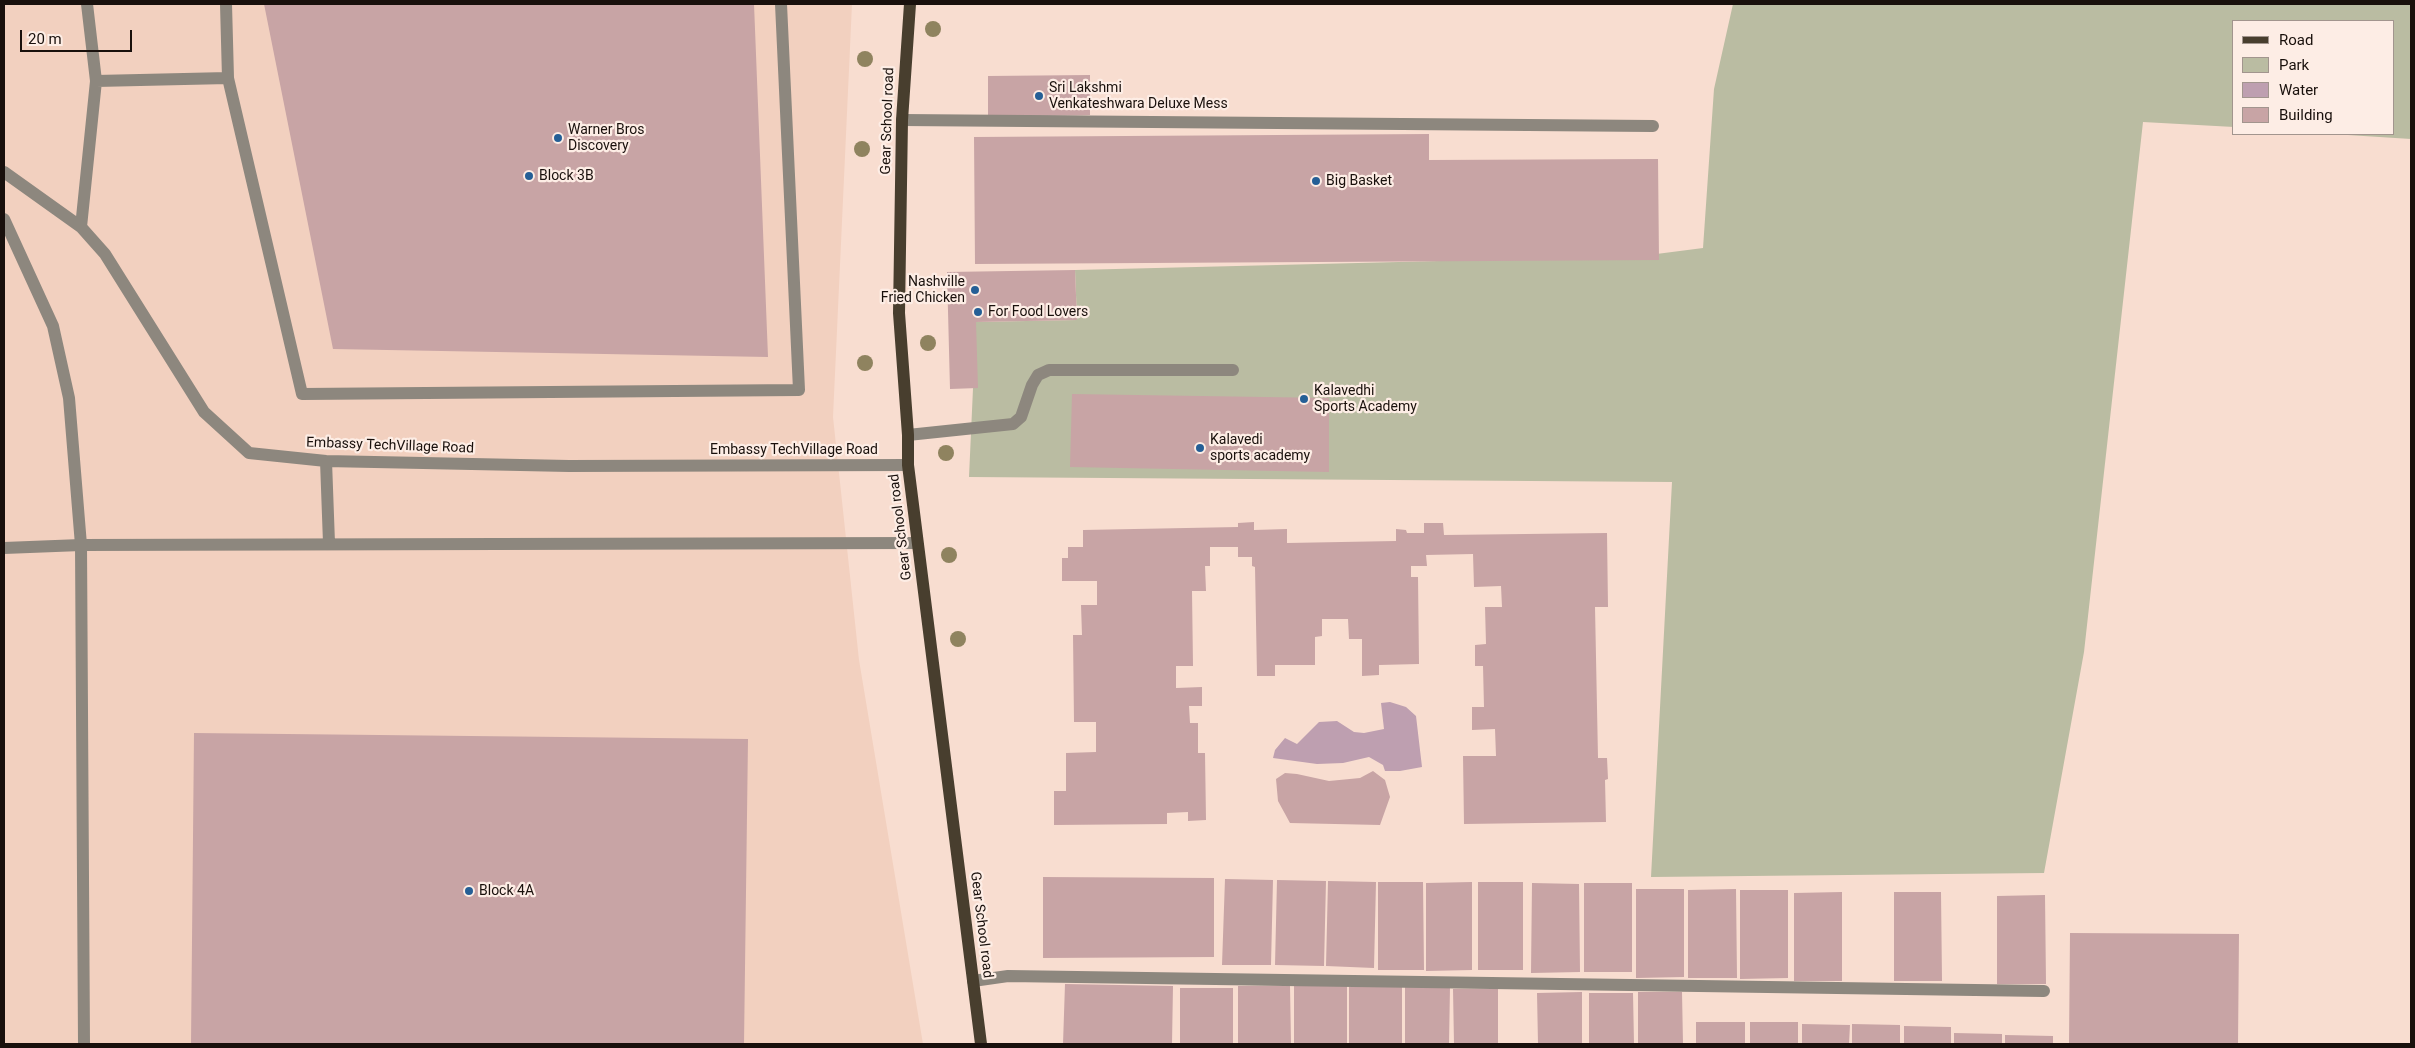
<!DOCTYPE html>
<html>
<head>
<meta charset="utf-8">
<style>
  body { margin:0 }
  #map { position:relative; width:2415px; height:1048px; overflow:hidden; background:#f8ddd0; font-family:Roboto,sans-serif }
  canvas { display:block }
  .frame { position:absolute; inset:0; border:5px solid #19100c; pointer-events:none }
  .legend { position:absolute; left:2232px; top:20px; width:162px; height:115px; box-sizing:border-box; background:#fdede5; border:1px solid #a2958e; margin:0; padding:6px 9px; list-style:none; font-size:15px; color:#19100c }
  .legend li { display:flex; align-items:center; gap:10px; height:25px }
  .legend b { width:25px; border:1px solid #a2958e }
  .scale { position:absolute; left:20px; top:30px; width:112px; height:22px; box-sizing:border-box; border:2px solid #19100c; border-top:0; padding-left:6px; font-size:15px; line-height:18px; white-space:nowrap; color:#19100c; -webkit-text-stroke:4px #fdede5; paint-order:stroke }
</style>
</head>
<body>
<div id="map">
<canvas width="2415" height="1048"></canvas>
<div class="frame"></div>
<ul class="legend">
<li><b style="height:6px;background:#483e2e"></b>Road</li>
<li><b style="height:14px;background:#babca2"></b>Park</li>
<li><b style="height:14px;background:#be9fb0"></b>Water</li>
<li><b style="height:14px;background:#c8a4a5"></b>Building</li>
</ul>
<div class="scale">20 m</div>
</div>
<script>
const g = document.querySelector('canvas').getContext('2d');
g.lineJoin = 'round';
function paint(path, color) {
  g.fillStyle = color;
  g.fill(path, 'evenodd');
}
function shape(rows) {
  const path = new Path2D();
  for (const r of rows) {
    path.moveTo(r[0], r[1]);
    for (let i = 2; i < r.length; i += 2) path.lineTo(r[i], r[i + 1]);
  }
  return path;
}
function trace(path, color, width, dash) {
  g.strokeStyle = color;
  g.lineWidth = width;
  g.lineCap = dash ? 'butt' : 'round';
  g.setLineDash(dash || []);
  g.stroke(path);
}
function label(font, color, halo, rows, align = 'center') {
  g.font = font + ' Roboto,sans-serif';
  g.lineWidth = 4.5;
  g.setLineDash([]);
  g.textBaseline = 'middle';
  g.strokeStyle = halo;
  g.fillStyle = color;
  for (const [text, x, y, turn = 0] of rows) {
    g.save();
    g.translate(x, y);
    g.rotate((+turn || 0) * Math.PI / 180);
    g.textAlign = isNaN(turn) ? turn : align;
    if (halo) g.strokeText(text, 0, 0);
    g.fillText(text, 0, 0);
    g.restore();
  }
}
const built = shape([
  [4,4,852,4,833,417,859,660,923,1044,4,1044]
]);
const green = shape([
  [1733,4,2411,4,2411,139,2332,134,2394,134,2394,21,2234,21,2234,127,2143,122,2084,652,2044,873,1651,877,1672,482,969,477,976,322,1077,320,1075,270,1641,256,1703,248,1714,89]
]);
const water = shape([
  [1390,702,1406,707,1416,716,1422,767,1400,771,1385,771,1383,765,1369,757,1343,763,1317,764,1273,758,1275,750,1285,738,1297,744,1319,722,1337,721,1354,732,1364,733,1384,729,1381,703]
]);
const building = shape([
  [264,4,754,4,768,357,333,349],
  [1090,75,1090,115,988,117,988,76],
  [1429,134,1429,160,1658,159,1659,260,975,264,974,137],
  [1075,270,1077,320,976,322,978,388,950,389,947,272],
  [1072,394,1329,398,1329,472,1070,467],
  [1254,522,1254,530,1287,529,1287,543,1396,541,1396,529,1406,530,1407,533,1424,533,1424,523,1443,523,1444,535,1607,533,1608,607,1595,607,1598,758,1607,758,1608,779,1605,780,1606,822,1464,824,1463,756,1496,756,1495,729,1472,730,1472,707,1484,707,1483,666,1475,666,1475,645,1486,644,1485,607,1502,607,1501,586,1474,587,1473,554,1426,555,1427,566,1411,566,1411,577,1418,577,1419,664,1379,665,1379,675,1362,676,1362,639,1349,639,1348,619,1322,619,1322,636,1315,637,1315,665,1275,665,1275,676,1257,676,1255,567,1252,566,1252,557,1238,557,1238,547,1210,547,1210,566,1205,566,1206,591,1192,591,1193,666,1176,666,1176,688,1202,687,1202,706,1189,706,1190,723,1198,723,1198,753,1205,753,1206,820,1188,821,1188,812,1167,813,1167,824,1054,825,1054,791,1066,791,1066,753,1096,752,1096,722,1074,722,1073,635,1082,635,1081,605,1097,605,1097,581,1062,581,1062,558,1068,558,1068,547,1083,547,1083,530,1238,527,1238,523],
  [194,733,748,739,744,1044,191,1044],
  [1373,771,1385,780,1390,797,1380,825,1290,823,1278,801,1276,779,1285,773,1297,774,1329,781,1360,778],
  [1043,877,1214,878,1214,957,1043,958],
  [1225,879,1273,880,1271,965,1222,965],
  [1277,880,1326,881,1324,966,1275,965],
  [1328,881,1376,882,1374,968,1326,966],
  [1378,882,1423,882,1424,970,1378,970],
  [1472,882,1472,970,1426,971,1426,883],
  [1478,882,1523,882,1523,970,1478,970],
  [1532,883,1579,884,1580,972,1531,973],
  [1584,883,1632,883,1632,972,1584,972],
  [1636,889,1684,889,1684,977,1636,978],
  [1736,889,1737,978,1688,978,1688,890],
  [1740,890,1788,890,1788,978,1740,979],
  [1842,892,1842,981,1794,981,1794,893],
  [1894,892,1941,892,1942,981,1894,981],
  [2045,895,2046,984,1997,984,1997,896],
  [2070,933,2239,934,2238,1044,2069,1044],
  [1065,984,1173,986,1172,1044,1063,1044],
  [1238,986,1290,986,1291,1044,1238,1044],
  [1294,986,1347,986,1347,1044,1294,1044],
  [1349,987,1402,987,1402,1044,1349,1044],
  [1405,987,1450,987,1449,1044,1405,1044],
  [1180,988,1233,988,1233,1044,1180,1044],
  [1453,989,1498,989,1498,1044,1454,1044],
  [1582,992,1582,1044,1538,1044,1537,993],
  [1638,992,1682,992,1683,1044,1638,1044],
  [1589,993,1633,993,1634,1044,1589,1044],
  [1696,1022,1745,1022,1745,1044,1696,1044],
  [1750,1022,1798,1022,1798,1044,1750,1044],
  [1802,1024,1850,1025,1849,1044,1802,1044],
  [1852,1024,1900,1025,1900,1044,1852,1044],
  [1904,1026,1951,1027,1951,1044,1904,1044],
  [1954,1033,2002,1034,2002,1044,1954,1044],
  [2005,1035,2053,1036,2053,1044,2005,1044]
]);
const minor = shape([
  [87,4,96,81],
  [226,4,228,78,302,394,799,390,781,4],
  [902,120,1653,126],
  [4,172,81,227,105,254,204,412,249,453,326,461,569,466,908,465],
  [4,219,53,326,69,398,81,545,84,1044],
  [81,227,96,81,228,78],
  [908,435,1013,424,1021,417,1032,385,1038,375,1049,370,1233,370],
  [326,461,329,543],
  [4,548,81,545,917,543],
  [973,981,1008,976,2044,991]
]);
const major = shape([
  [910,4,902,120,899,313,908,435,908,465,981,1044]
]);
const trees = [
  [933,29],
  [865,59],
  [862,149],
  [928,343],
  [865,363],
  [946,453],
  [949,555],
  [958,639]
];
const markers = [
  [1039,96,5,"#255f96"],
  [558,138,5,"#255f96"],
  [529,176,5,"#255f96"],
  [1316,181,5,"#255f96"],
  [975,290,5,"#255f96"],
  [978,312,5,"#255f96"],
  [1304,399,5,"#255f96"],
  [1200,448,5,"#255f96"],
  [469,891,5,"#255f96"]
];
const poiNames = [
  ["Sri Lakshmi",1049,88],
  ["Venkateshwara Deluxe Mess",1049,104],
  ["Warner Bros",568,130],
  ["Discovery",568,146],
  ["Block 3B",539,176],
  ["Big Basket",1326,181],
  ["Nashville",965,282,"right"],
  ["Fried Chicken",965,298,"right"],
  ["For Food Lovers",988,312],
  ["Kalavedhi",1314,391],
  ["Sports Academy",1314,407],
  ["Kalavedi",1210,440],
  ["sports academy",1210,456],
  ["Block 4A",479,891]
];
const streetNames = [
  ["Gear School road",888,121,-88],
  ["Embassy TechVillage Road",390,446,2],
  ["Embassy TechVillage Road",794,450],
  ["Gear School road",901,527,-97],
  ["Gear School road",981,925,83]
];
paint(built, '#f2d0bf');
paint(green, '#babca2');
paint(water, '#be9fb0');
paint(building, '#c8a4a5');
trace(minor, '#8d877e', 12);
trace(major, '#483e2e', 12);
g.fillStyle = '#8f835f';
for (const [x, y] of trees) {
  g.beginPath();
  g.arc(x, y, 8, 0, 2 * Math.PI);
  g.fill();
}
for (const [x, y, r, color] of markers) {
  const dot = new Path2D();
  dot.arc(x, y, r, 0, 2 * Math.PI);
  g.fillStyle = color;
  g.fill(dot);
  trace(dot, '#fdede5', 2);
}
label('14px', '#19100c', '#fdede5', poiNames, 'left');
label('14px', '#19100c', '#fdede5', streetNames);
</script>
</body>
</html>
